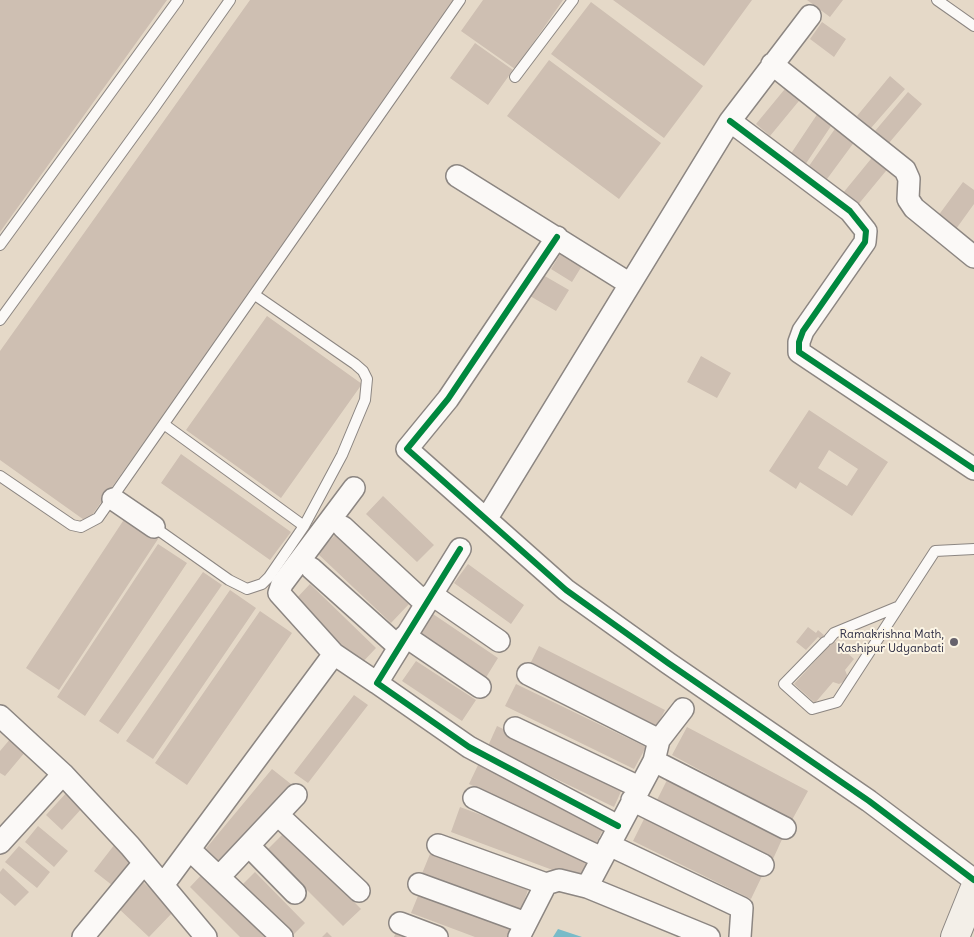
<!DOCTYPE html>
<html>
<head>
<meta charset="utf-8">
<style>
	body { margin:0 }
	canvas { display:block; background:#e5d9c8 }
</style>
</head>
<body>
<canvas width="974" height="937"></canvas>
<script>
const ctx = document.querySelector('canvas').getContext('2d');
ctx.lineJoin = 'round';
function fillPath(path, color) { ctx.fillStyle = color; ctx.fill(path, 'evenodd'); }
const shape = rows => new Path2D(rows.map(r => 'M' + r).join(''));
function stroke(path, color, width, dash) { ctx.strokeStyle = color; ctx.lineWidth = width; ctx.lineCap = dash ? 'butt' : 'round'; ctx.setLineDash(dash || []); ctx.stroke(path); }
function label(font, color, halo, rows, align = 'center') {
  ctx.font = font + ' Delius,sans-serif'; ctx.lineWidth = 4; ctx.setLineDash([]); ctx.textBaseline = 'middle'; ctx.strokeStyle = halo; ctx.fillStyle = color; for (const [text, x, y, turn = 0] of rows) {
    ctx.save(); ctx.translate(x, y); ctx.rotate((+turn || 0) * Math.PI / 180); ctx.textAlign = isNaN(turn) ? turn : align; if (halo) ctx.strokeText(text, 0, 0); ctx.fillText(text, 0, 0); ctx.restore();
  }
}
const water = shape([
	[558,929,582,937,553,937]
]);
const building = shape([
	[0,0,167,0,0,232],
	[250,0,459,0,87,522,0,460,0,351],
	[483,0,563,0,515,69,461,31],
	[613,0,752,0,704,66],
	[807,0,843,0,830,17],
	[591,2,703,86,664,138,551,54],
	[822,22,846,39,834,57,810,39],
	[475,43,513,70,488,105,450,78],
	[549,60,661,143,619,199,507,116],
	[890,76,905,89,871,128,857,116],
	[789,84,803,96,770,136,756,124],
	[908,92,922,104,889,143,875,131],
	[820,110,835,120,803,168,788,158],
	[839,123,858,137,827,179,809,166],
	[875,154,890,166,857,206,843,193],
	[963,182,974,190,974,204,956,229,938,216],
	[564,248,585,261,572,282,551,269],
	[543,275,569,290,556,311,530,296],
	[267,316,362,384,281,498,186,430],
	[701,356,731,373,717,398,687,382],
	[809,410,888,462,852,516,800,482,796,489,769,471],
	[829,450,858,469,847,486,818,468],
	[181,454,291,532,270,560,161,483],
	[383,496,434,545,417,562,366,514],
	[125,518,158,539,59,690,26,668],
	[336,534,409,604,391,623,317,553],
	[158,544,187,563,85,716,57,697],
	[468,564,524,605,511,624,454,583],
	[203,572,222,585,118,734,99,721],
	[310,584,376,648,360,665,294,601],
	[230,590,256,608,153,759,126,741],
	[260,611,292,633,187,785,155,763],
	[433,614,498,658,485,679,419,634],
	[808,627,816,633,818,630,832,642,833,640,854,659,845,670,847,675,845,681,839,684,833,682,815,703,794,684,829,646,818,637,806,650,796,642],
	[539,646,665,710,655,730,529,666],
	[416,661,476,700,462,721,402,681],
	[516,684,646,747,634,769,505,706],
	[354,695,368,705,308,783,294,773],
	[497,726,623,787,614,807,488,746],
	[687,727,808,791,792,820,672,755],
	[11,738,26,751,5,776,0,773,0,751],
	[479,763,605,825,595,846,469,784],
	[272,769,291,784,222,868,203,852],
	[668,778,784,835,773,859,656,802],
	[68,791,84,806,62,830,46,815],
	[460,807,591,856,582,881,451,832],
	[646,815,763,874,751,899,633,841],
	[38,826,68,851,54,867,25,842],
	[285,832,361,909,343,926,267,850],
	[115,844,138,861,117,889,94,871],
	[19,846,50,872,37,888,5,862],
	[430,854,528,890,520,912,421,876],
	[3,868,29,892,15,906,0,893,0,872],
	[207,869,275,937,240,937,190,887],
	[255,872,305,923,291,937,239,888],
	[143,882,174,911,149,937,118,908],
	[420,891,517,928,514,937,475,937,411,913],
	[398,927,421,937,394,937],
	[327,932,332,937,322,937]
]);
const lane = shape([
	[937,0,974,26],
	[515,77,573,0],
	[0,245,178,0],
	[255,295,355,364,363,371,367,379,365,400,342,455,304,526],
	[0,320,154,108,230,0],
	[0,476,72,525,81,527,98,518,460,0],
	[154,527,229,580,247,589,262,584,269,577,304,526,165,425],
	[829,639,834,633,897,607],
	[825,642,784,684,812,709,837,702,935,551,974,549]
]);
const street = shape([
	[772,64,905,170,909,179,908,199,914,208,974,257],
	[730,121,850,211,866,231,865,242,803,331,799,342,799,352,974,469],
	[457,176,630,284],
	[557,237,448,399,407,449,566,590,668,663,869,801,974,880],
	[113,499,154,527],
	[487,518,730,121,810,16],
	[343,527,425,603],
	[460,549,377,683,469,747,618,826],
	[311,568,399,647],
	[431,594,499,641],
	[405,636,480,687],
	[334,654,279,593,282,584,354,488],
	[528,674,659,740],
	[0,716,63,774,130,846,206,937],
	[515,728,639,787],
	[654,761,785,828],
	[474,798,602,858],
	[632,800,763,865],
	[278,815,359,891],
	[0,843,63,774],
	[438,845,546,884],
	[609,845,742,908,740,937],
	[249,846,295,893],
	[190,850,282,937],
	[219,877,296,795],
	[419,884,526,923],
	[163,885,334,654,377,683],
	[587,887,654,761,659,740,683,709],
	[400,923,437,937],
	[83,937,144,863],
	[519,937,546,884,559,880,587,887,709,937]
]);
const secondary = shape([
	[955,937,974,890]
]);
const cycleway = shape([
	[730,121,850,211,866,231,865,242,803,331,799,342,799,352,974,469],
	[557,237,448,399,407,449,566,590,668,663,869,801,974,880],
	[460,549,377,683,469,747,618,826]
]);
const markers = [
	[954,642,5,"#66626c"]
];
const poiNames = [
	["Ramakrishna Math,",944,635],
	["Kashipur Udyanbati",944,649]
];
fillPath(water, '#78bbc8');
fillPath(building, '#cebfb2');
stroke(lane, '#8c8682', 12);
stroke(street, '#8c8682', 24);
stroke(secondary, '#8c8682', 30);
stroke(lane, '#fbf9f7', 10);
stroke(street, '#fbf9f7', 21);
stroke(secondary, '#f3efe8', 28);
stroke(cycleway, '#00873e', 6);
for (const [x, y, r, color] of markers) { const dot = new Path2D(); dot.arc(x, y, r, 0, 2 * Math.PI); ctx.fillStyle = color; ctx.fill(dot); stroke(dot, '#fcf5e5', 2); }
label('12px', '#22223b', '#fcf5e5', poiNames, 'right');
</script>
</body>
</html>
